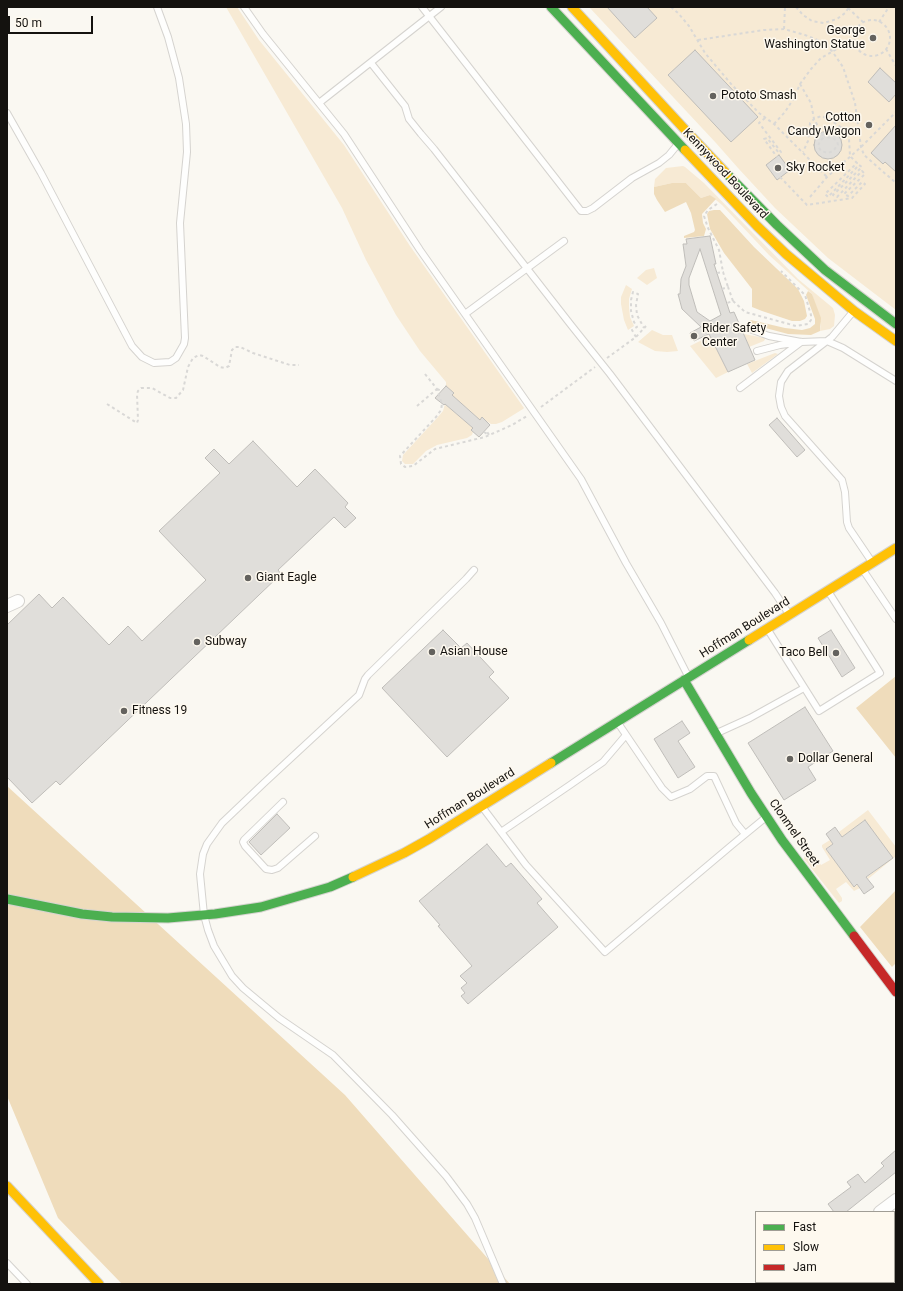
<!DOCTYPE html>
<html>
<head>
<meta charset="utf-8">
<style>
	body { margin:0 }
	#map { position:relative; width:903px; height:1291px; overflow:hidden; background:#faf8f2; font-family:Roboto,sans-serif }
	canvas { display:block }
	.frame { position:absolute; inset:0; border:8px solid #14120f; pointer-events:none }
	.legend { position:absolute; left:755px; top:1211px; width:140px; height:72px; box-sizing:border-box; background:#fef9ef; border:1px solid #a09d95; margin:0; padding:5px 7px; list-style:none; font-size:12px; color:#14120f }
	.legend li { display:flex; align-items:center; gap:8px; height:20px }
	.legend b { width:20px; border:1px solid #a09d95 }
	.scale { position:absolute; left:8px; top:16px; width:85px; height:18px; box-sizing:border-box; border:2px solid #14120f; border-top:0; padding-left:5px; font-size:12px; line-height:14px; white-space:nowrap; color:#14120f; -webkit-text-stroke:3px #fef9ef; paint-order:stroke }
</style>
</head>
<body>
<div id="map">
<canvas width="903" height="1291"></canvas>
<div class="frame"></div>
<ul class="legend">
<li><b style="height:5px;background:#4caf50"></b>Fast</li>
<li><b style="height:5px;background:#ffc107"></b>Slow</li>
<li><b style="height:5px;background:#c62828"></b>Jam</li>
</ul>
<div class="scale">50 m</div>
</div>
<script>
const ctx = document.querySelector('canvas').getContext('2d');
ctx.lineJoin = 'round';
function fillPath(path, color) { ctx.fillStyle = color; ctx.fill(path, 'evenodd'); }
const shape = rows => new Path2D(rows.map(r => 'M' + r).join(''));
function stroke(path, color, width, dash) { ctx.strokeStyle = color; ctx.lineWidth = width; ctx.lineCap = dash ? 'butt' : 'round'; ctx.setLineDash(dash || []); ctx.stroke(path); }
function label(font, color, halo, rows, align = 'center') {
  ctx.font = font + ' Roboto,sans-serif'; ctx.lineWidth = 3; ctx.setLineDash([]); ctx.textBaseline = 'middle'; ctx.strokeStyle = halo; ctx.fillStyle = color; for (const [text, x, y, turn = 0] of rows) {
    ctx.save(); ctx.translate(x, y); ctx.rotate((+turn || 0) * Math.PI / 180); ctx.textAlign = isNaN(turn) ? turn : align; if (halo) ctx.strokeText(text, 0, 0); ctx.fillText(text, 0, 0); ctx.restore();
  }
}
const green = shape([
	[226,7,237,7,259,40,344,145,410,246,524,408,523,409,502,422,496,424,491,424,482,418,480,420,452,395,454,393,446,386,446,382,420,351,396,315,366,260,342,208],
	[589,7,896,7,896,310,828,258,775,208,738,168,716,143],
	[683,166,685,167,704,183,798,279,833,308,835,315,834,326,830,329,820,331,821,325,812,294,769,255,722,205,710,195,701,198,686,183,672,183,654,187,655,179,666,168],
	[654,268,657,278,647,285,637,278,646,270],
	[626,285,632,289,629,299,629,307,630,317,634,326,628,330,624,320,621,304,621,297],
	[652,330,663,335,672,335,678,351,667,352,655,351,638,342],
	[744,334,765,338,765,339,764,341,749,347],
	[710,336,728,372,716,378,690,346],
	[775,353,778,354,752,373,747,364],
	[445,404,473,428,471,430,473,432,472,435,467,438,437,445,426,451,413,464,405,464,402,461,403,455,437,418,443,411],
	[868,810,896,847,896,856,868,879,867,877,892,858,865,820,842,837,839,832],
	[830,840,833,844,826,849,854,886,857,884,860,888,854,891,846,882,836,889,842,898,842,901,839,903,804,859,805,855,811,851,821,865,830,860,822,847,822,845]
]);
const forest = shape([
	[672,183,686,183,701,198,710,195,716,199,702,214,703,223,706,229,704,236,684,238,684,236,694,232,695,230,691,213,686,202,665,212,657,200,654,194,654,187],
	[714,210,720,210,754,247,798,289,804,301,807,316,805,319,800,321,792,321,762,311,752,307,752,289,724,253,710,229,707,214,709,211],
	[808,291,812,294,821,318,820,331,811,335,788,334,758,326,751,323,750,320,751,320,785,328,802,330,810,328,815,324,815,319,806,295],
	[896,676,896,758,856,708],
	[7,786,345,1095,510,1284,122,1284,58,1218,7,1096],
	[896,890,896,963,892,967,860,927]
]);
const building = shape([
	[607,7,647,7,657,18,635,38,607,7],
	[695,50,758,117,731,142,668,75,695,50],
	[880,68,896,83,896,94,889,102,868,82,880,68],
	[896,125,896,172,885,162,883,164,871,153,896,125],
	'814 145a14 14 0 1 1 28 0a14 14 0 1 1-28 0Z',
	[779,155,790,170,777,180,766,165,779,155],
	[710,236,716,264,714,264,730,313,734,312,755,360,728,372,709,334,694,341,690,333,701,327,682,309,678,294,680,294,681,279,686,266,683,244,687,244,686,239,710,236],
	[700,249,721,315,710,321,697,312,689,285,689,278,700,249],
	[446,386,454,393,452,395,480,420,482,417,490,425,479,437,471,430,473,428,445,404,444,405,435,398,446,386],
	[777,418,805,450,797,457,769,425,777,418],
	[253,441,297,487,315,469,348,503,345,507,356,518,345,528,334,517,278,570,281,574,60,785,56,781,32,803,7,777,7,625,39,594,52,608,63,597,109,645,128,626,142,641,206,580,159,531,220,473,205,458,214,449,229,464,253,441],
	[443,630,461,648,467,643,494,672,489,677,509,698,447,757,382,688,443,630],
	[831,630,855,668,842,677,818,638,831,630],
	[805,707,833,751,808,767,816,780,784,800,748,743,805,707],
	[682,721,690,733,678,741,695,767,678,778,654,739,682,721],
	[277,814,290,828,261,855,249,842,277,814],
	[865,820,893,858,866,877,874,887,864,894,857,884,854,887,826,849,833,844,826,834,835,827,842,837,865,820],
	[487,844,506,867,511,863,542,899,537,903,558,927,468,1004,461,996,465,993,461,988,467,983,460,976,472,966,438,926,440,925,419,901,487,844],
	[896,1150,896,1172,846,1212,834,1212,828,1204,851,1187,847,1182,858,1174,865,1183,884,1166,881,1163,896,1150]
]);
const path = shape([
	[671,7,678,13,689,26,705,53,732,85,759,113,774,124,827,177],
	[796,7,803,15,812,21,824,23,837,19,845,13,849,7],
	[848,8,864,23],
	'854 38a18 18 0 1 1 36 0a18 18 0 1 1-36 0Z',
	[879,22,889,7],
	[784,29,785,7],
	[698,40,764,30,784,29,805,35,820,41,832,51,843,67,855,103,861,147,864,155,896,183],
	[886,49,896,66],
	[800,84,811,103,814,119,824,137,820,141,818,146,821,151,828,153,833,151,838,145,837,141,833,138,824,137],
	[765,118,759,123,781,152,779,153,767,138,764,139,777,157],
	[774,124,785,112,794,98,800,84,811,69,821,58,854,39],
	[780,177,807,205,852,198,865,184,862,182,848,196,844,194,865,174,862,171,837,197,833,195,862,167,859,165,828,197,825,194,857,163,850,156,849,139,845,130,829,119,821,116,814,119,810,123,808,141,803,152],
	[810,197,827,177,861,147,896,112],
	[717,204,708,210,704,216,708,228,719,250,723,272],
	[717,273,723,272,728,287],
	[722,289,728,287,733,301,727,303],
	[733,301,745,312,796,326,808,324,811,320,811,315,805,295,781,271],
	[636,337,632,330,637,327,634,322,631,311,631,300,633,292,638,294,636,305,637,315,644,328],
	[607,358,636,337,646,326],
	[425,374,437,389,442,404,441,410,436,417,400,456,401,464,405,467,413,466,435,449,485,437,512,425,527,416],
	[437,389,442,391],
	[107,404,137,423,138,420,137,394,138,391,141,388,152,388,170,398,176,398,183,390,188,367,193,358,199,355,203,356,220,367,225,368,229,366,232,350,235,347,240,347,253,353,290,365,299,365],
	[417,406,437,389],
	[541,407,595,367],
	[484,432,489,435,486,430]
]);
const lane = shape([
	[244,7,263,34,344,134,420,250,562,452,581,479,626,563,661,623,688,676],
	[422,7,581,211,587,211,593,208,632,178,659,163,669,155,678,144],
	[371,63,405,106,409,119,421,134,434,149,571,325,610,374,775,593,789,614],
	[319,103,441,7],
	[7,113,41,173,132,346,142,357,154,363,170,362,176,358,184,344,185,338,180,223,187,152,186,124,179,78,168,37,157,7],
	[852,313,832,337,788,371,781,382,779,396,781,407,785,416,842,480,845,492,847,522,849,528,872,562],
	[465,314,564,241],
	[747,328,769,336,801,342,827,341,843,348,896,381],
	[757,351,780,345,795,343],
	[740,388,801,342],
	[474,570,466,579,368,675,365,679,359,695,264,783,222,823,207,844,203,854,200,874,204,915,208,930,214,946,232,976,243,988,279,1018,333,1055,392,1115,446,1176,467,1204,475,1218,503,1284],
	[863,570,896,619],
	[768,630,819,711,880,673,828,591],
	[618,723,662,788,671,797,690,789,707,776,714,776,736,823,745,834],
	[717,733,750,718,804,688],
	[283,802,244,840,243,842,245,846,266,869,272,870,278,868,315,836],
	[483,808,526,865,605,952,732,845,765,818],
	[501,832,570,785,603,762,626,735],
	[7,1263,27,1284]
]);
const street = shape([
	[7,606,18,601],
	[880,1212,896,1200],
	[792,1284,794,1282]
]);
const fast = shape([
	[551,7,685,150],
	[727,174,777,225,825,270,896,324],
	[684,680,751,793,782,840,854,936],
	[551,763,749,640],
	[7,899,82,914,112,917,168,918,215,914,261,907,330,887,353,877]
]);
const slow = shape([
	[572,7,689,134,727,174],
	[685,150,757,226,786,254,854,311,896,341],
	[749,640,896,548],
	[353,877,404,853,429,839,551,763],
	[7,1186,99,1284]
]);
const jam = shape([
	[854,936,896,992]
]);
const markers = [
	[873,38,4,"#64625e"],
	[713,96,4,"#64625e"],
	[869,125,4,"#64625e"],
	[778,168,4,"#64625e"],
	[694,336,4,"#64625e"],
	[248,578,4,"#64625e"],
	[197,642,4,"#64625e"],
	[432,652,4,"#64625e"],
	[836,653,4,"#64625e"],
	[124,711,4,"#64625e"],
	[790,759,4,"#64625e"]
];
const poiNames = [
	["George",865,31,"right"],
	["Washington Statue",865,45,"right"],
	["Pototo Smash",721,96],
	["Cotton",861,118,"right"],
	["Candy Wagon",861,132,"right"],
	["Sky Rocket",786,168],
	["Rider Safety",702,329],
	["Center",702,343],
	["Giant Eagle",256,578],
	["Subway",205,642],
	["Asian House",440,652],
	["Taco Bell",828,653,"right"],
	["Fitness 19",132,711],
	["Dollar General",798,759]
];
const streetNames = [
	["Kennywood Boulevard",725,174,47],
	["Hoffman Boulevard",745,628,-32],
	["Hoffman Boulevard",470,799,-32],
	["Clonmel Street",794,833,55]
];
fillPath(green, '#f7ead4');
fillPath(forest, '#efdcbb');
fillPath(building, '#e0deda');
stroke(building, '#bfbdb9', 1);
stroke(lane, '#d5d3cf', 8);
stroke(street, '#d5d3cf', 14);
stroke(fast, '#d5d3cf', 11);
stroke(slow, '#d5d3cf', 11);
stroke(jam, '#d5d3cf', 11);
stroke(path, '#d9d8d6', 2, [3, 3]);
stroke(lane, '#fefefd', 6);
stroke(street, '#fefefd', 12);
stroke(fast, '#4caf50', 9);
stroke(slow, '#ffc107', 9);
stroke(jam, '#c62828', 9);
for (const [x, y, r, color] of markers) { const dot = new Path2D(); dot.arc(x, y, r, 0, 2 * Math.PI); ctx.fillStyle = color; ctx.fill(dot); stroke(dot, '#fef9ef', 1.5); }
label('12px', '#14120f', '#fef9ef', poiNames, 'left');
label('12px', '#14120f', '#fef9ef', streetNames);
</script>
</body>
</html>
